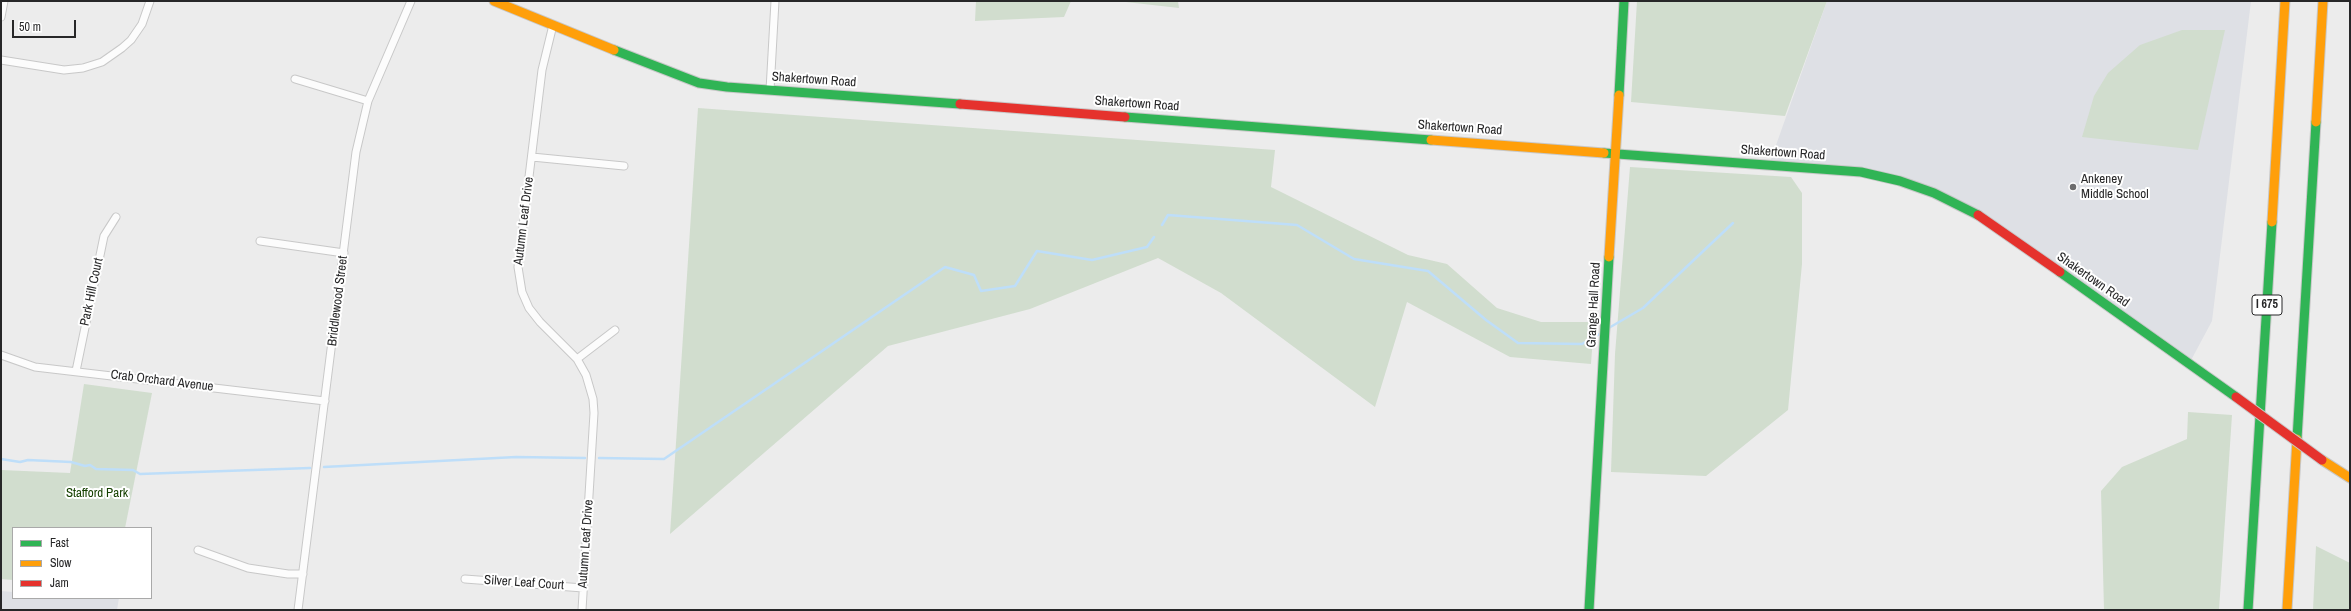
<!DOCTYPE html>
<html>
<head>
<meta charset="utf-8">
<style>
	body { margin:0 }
	#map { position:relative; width:2351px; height:611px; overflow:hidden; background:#ececec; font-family:"Archivo Narrow",sans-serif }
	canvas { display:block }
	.frame { position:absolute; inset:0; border:2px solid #272728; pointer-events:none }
	.legend { position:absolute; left:12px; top:527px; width:140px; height:72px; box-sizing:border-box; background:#fff; border:1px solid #a9a9a9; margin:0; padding:5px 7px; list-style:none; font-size:12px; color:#272728 }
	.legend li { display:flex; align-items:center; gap:8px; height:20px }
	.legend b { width:20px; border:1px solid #a9a9a9 }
	.scale { position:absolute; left:12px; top:20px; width:64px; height:18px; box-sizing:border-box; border:2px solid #272728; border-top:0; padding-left:5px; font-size:12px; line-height:14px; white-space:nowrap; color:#272728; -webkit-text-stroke:3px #fff; paint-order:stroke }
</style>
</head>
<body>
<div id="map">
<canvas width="2351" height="611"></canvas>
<div class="frame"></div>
<ul class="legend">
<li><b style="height:5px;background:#30b455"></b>Fast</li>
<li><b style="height:5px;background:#ff9f0a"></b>Slow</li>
<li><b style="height:5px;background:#e5322d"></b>Jam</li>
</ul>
<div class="scale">50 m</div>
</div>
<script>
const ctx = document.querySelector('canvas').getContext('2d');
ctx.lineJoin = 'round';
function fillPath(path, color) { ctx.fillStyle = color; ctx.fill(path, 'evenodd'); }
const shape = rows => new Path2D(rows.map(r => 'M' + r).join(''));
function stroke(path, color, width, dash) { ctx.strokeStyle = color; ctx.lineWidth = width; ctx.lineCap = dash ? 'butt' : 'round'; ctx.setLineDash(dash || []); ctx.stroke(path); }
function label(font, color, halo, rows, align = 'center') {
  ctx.font = font + ' "Archivo Narrow",sans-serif'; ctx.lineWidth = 4; ctx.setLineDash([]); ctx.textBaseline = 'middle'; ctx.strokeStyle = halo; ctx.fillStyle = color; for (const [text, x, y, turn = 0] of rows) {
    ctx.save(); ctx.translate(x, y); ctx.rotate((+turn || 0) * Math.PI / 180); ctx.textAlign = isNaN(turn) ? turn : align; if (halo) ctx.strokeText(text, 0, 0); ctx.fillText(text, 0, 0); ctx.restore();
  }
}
const built = shape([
	[1827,1,2251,1,2212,321,2189,364,1983,218,1900,181,1769,165],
	[1,591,13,592,13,598,119,598,117,610,1,610]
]);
const green = shape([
	[976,1,1071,1,1064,17,975,21],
	[1117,1,1178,1,1179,8],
	[1637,1,1827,1,1785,116,1631,102],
	[2182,30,2225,30,2198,150,2082,137,2094,96,2108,73,2140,45],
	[698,108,1275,150,1271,187,1408,255,1447,264,1497,308,1541,322,1594,322,1591,364,1510,357,1407,302,1375,407,1221,293,1158,258,1030,309,888,346,670,534],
	[1630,167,1791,177,1802,193,1802,264,1788,410,1706,476,1611,472,1615,354],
	[84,384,152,393,125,528,13,528,13,580,1,579,1,470,70,473],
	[2188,412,2232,415,2219,610,2104,610,2101,491,2122,467,2187,439],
	[2316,546,2350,563,2350,610,2313,610]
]);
const stream = shape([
	[1162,225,1168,215,1297,225,1354,259,1428,271,1486,320,1518,343,1582,344,1603,332],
	[1607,329,1643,308,1733,223],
	[599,458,664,459,945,267,974,275,981,291,1015,286,1037,251,1092,260,1147,247,1154,237],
	[1,459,20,462,28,460,71,462,85,466,90,465,96,469,133,470,140,474,310,468],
	[324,467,516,457,585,458]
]);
const street = shape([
	[1,17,4,1],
	[553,25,542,70,518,267,522,292,529,308,540,322,577,359,586,375,593,399,594,413,582,610],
	[1,60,64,70,83,68,102,62,122,48,131,40,142,24,150,1],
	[295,79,368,101],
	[770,90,775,1],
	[532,157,624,166],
	[260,241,344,253],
	[1,355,35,367,325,401],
	[577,359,615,330],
	[76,371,104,236,116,217],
	[198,550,248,568,288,574,303,574],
	[465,579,583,588],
	[298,610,356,152,368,101,411,1]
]);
const fast = shape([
	[614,50,699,83,727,87,960,104],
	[1619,95,1624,1],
	[1125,117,1431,140],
	[1604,153,1861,172,1900,181,1934,193,1978,215],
	[2060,272,2236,397],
	[2297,439,2316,122],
	[1589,610,1609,257],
	[2248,610,2272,222]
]);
const slow = shape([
	[494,1,614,50],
	[2316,122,2323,1],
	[1431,140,1604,153],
	[2272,222,2285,1],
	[1609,257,1619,95],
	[2322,460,2350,478],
	[2287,610,2297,439]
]);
const jam = shape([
	[960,104,1125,117],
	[1978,215,2060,272]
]);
const jamBridge = shape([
	[2236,397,2322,460]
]);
const markers = [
	[2073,187,4,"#6c6c6d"]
];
const shields = [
	[2267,305,30]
];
const shieldNames = [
	["I 675",2267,305]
];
const streetNames = [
	["Shakertown Road",814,80,4],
	["Shakertown Road",1137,104,4],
	["Shakertown Road",1460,128,4],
	["Shakertown Road",1783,153,4],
	["Autumn Leaf Drive",524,221,-83],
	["Shakertown Road",2093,280,35],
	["Park Hill Court",92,292,-78],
	["Briddlewood Street",338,301,-83],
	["Grange Hall Road",1594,305,-87],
	["Crab Orchard Avenue",162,381,7],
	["Autumn Leaf Drive",586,544,-86],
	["Silver Leaf Court",524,583,4]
];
const poiNames = [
	["Ankeney",2081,180],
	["Middle School",2081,195]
];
const parkNames = [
	["Stafford Park",97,494]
];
fillPath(built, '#dee0e5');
fillPath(green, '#d1ddce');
stroke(stream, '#bedef9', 2.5);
stroke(street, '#c8c8c8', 9);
stroke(fast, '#c8c8c8', 11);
stroke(slow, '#c8c8c8', 11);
stroke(jam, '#c8c8c8', 11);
stroke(street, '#fcfcfc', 7);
stroke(fast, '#30b455', 9);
stroke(slow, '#ff9f0a', 9);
stroke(jam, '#e5322d', 9);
stroke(jamBridge, '#c8c8c8', 11, []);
stroke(jamBridge, '#e5322d', 9);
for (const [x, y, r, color] of markers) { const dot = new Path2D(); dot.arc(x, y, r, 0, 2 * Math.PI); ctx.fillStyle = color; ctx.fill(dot); stroke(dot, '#fff', 1.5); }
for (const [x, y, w] of shields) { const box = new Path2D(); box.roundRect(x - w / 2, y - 10, w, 20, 3); ctx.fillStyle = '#fff'; ctx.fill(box); stroke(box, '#272728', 1); }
label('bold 12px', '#272728', null, shieldNames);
label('13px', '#272728', '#fff', streetNames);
label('13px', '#272728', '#fff', poiNames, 'left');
label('13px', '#154101', '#fff', parkNames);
</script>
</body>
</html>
